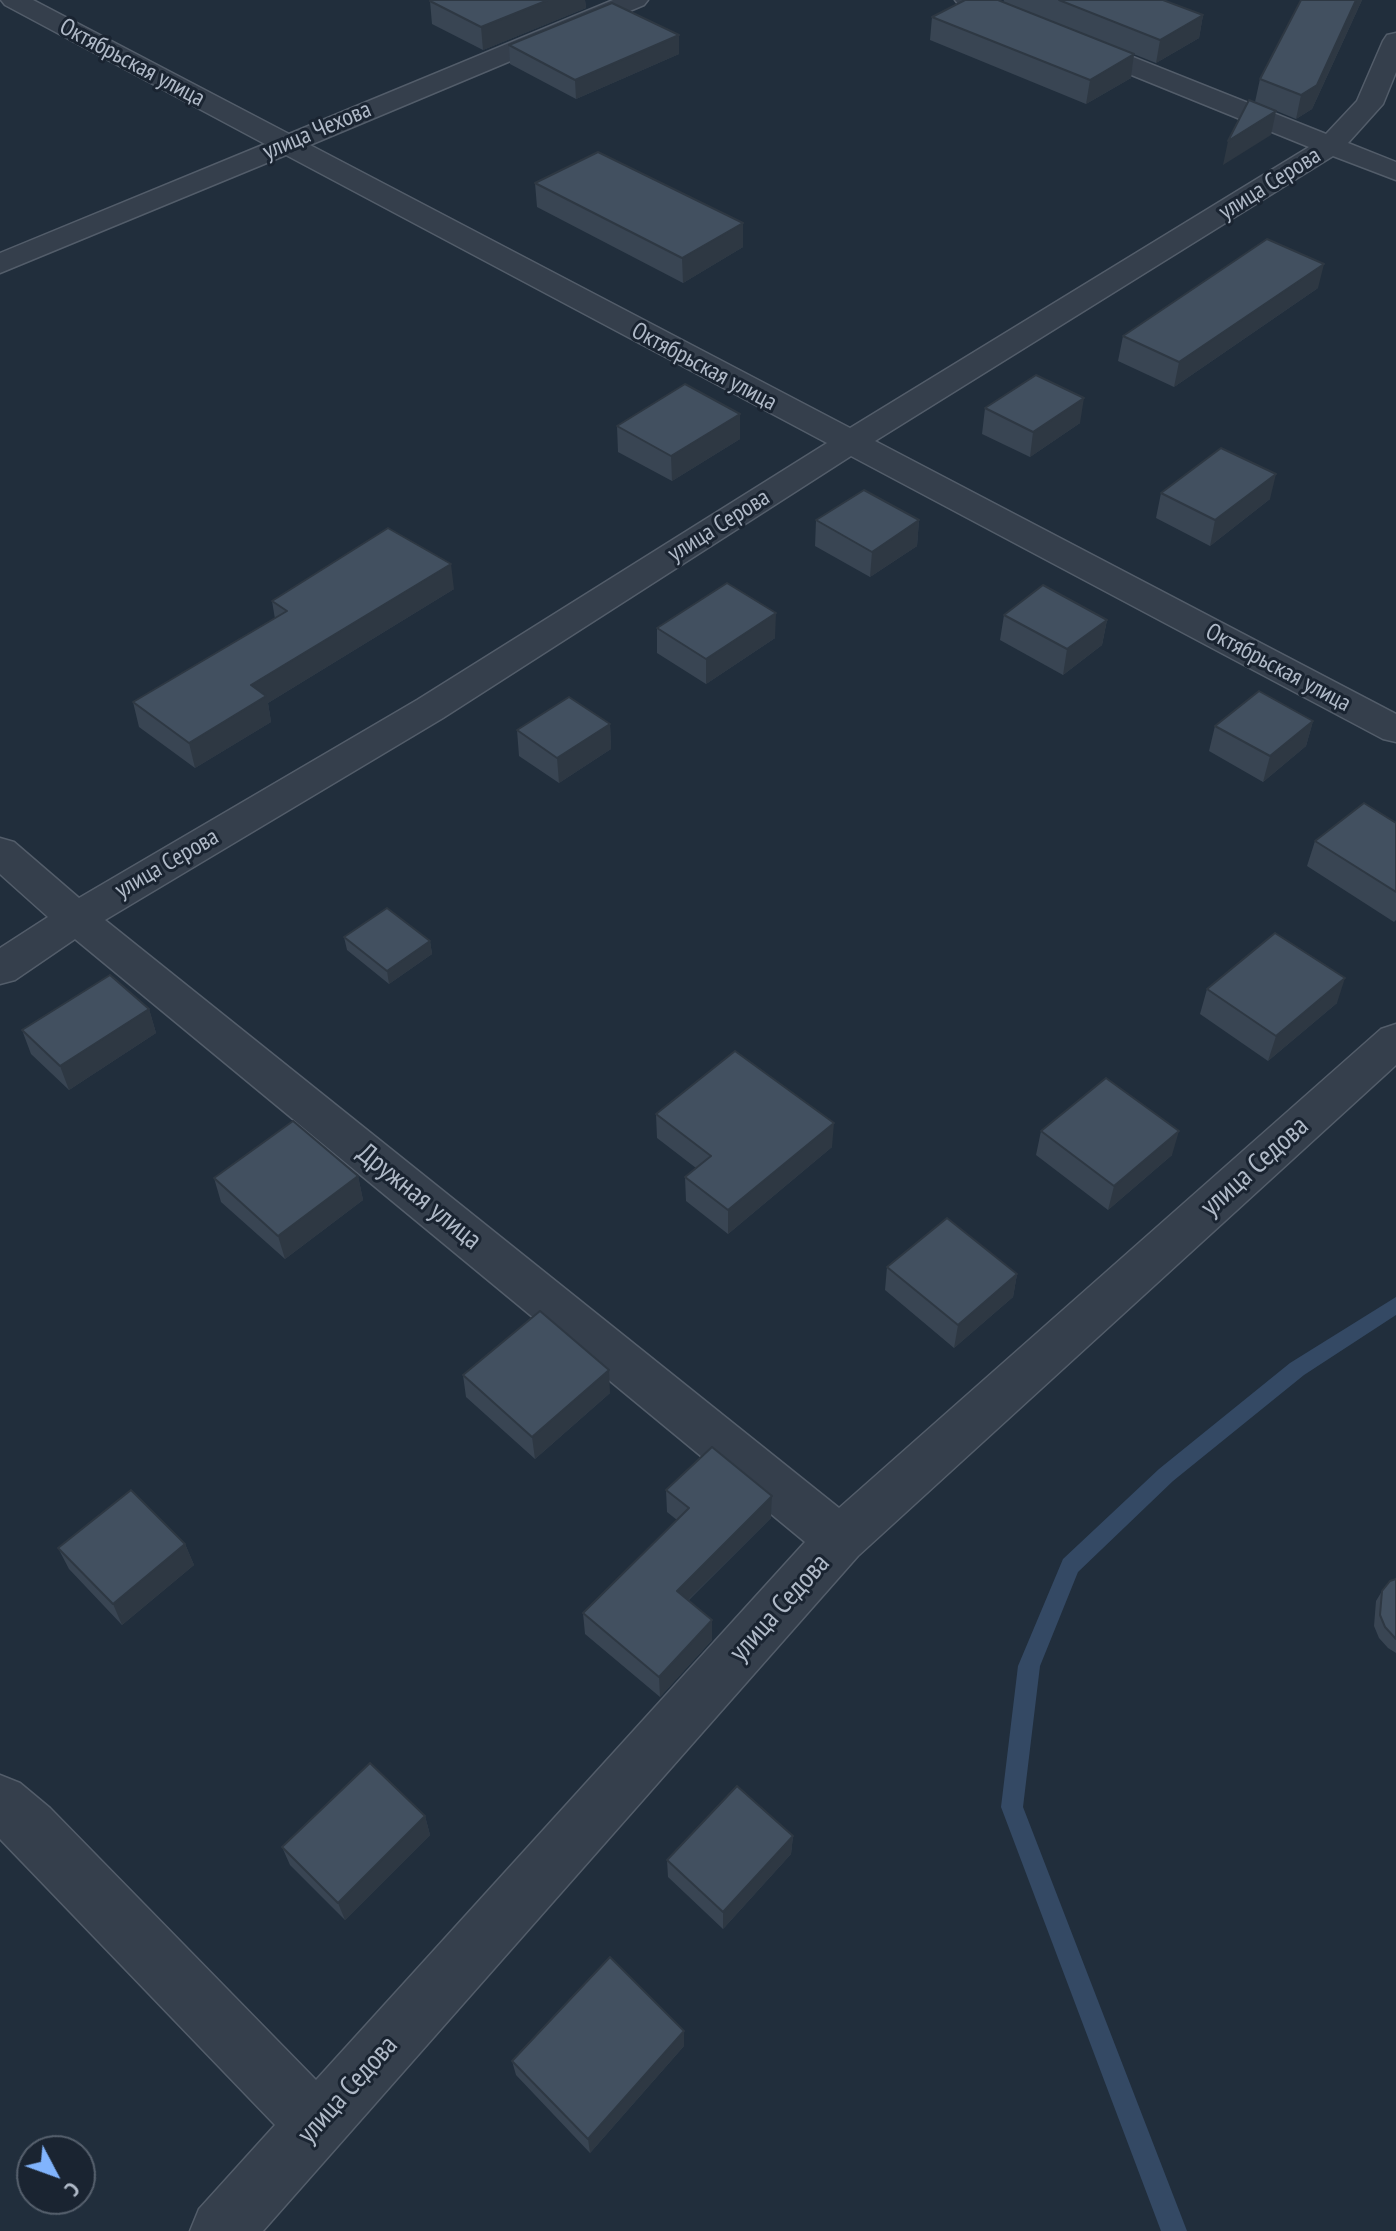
<!DOCTYPE html>
<html>
<head>
<meta charset="utf-8">
<style>
	body { margin:0 }
	#map { position:relative; width:1396px; height:2231px; overflow:hidden; background:#212e3c; font-family:"PT Sans Narrow",sans-serif }
	canvas { display:block }
	.north { position:absolute; left:16px; top:2135px; width:80px; height:80px; box-sizing:border-box; background:#1a2431; border:2px solid #56606d; border-radius:50%; rotate:131deg; font-size:22px; font-weight:700; line-height:32px; text-align:center; color:#b0bac8 }
	.north::after { content:''; display:block; margin:auto; width:28px; height:36px; background:#81b4fd; clip-path:polygon(50% 0,100% 100%,50% 72%,0 100%) }
</style>
</head>
<body>
<div id="map">
<canvas width="1396" height="2231"></canvas>
<div class="north">С</div>
</div>
<script>
const ctx = document.querySelector('canvas').getContext('2d');
ctx.lineJoin = 'round';
const shape = rows => new Path2D(rows.map(r => 'M' + r).join(''));
function fillPath(path, color) { ctx.fillStyle = color; ctx.fill(path, 'evenodd'); }
function stroke(path, color, width, dash) { ctx.strokeStyle = color; ctx.lineWidth = width; ctx.lineCap = dash ? 'butt' : 'round'; ctx.setLineDash(dash || []); ctx.stroke(path); }
function label(font, color, halo, rows, align = 'center') {
  ctx.font = font + ' "PT Sans Narrow",sans-serif'; ctx.lineWidth = 6; ctx.setLineDash([]); ctx.textBaseline = 'middle'; ctx.strokeStyle = halo; ctx.fillStyle = color; for (const [text, x, y, turn = 0] of rows) {
    ctx.save(); ctx.translate(x, y); ctx.rotate((+turn || 0) * Math.PI / 180); ctx.textAlign = isNaN(turn) ? turn : align; if (halo) ctx.strokeText(text, 0, 0); ctx.fillText(text, 0, 0); ctx.restore();
  }
}
const stream = shape([
	[1396,1297,1396,1315,1304,1375,1173,1481,1078,1572,1040,1666,1023,1807,1187,2231,1161,2231,1001,1807,1018,1666,1063,1559,1159,1469,1290,1363,1396,1297]
]);
const minor = shape([
	[1,0,33,0,289,134,613,0,648,0,644,5,310,145,850,428,1309,147,959,5,955,0,990,0,1326,134,1357,101,1383,41,1387,35,1396,33,1396,72,1383,104,1348,143,1396,162,1396,180,1333,156,875,441,1396,714,1396,742,1383,739,851,456,443,718,105,920,839,1508,1381,1029,1396,1024,1396,1065,858,1556,263,2231,190,2231,199,2209,275,2125,0,1839,0,1775,20,1783,50,1808,316,2080,805,1542,75,939,15,980,0,984,0,948,48,917,0,874,0,838,14,842,79,898,417,700,827,443,286,155,0,273,0,253,265,144,5,5,1,0]
]);
const wall = shape([
	[432,0,585,0,586,8,483,50,432,24,430,1],
	[1004,0,1163,0,1203,15,1199,38,1156,63,1003,2],
	[1301,0,1362,0,1312,109,1296,119,1255,102,1260,79],
	[932,17,1134,54,1131,78,1086,104,930,40],
	[509,45,679,54,576,99,510,64],
	[535,183,743,223,743,247,683,283,537,207],
	[1318,288,1174,387,1118,361,1123,336],
	[985,408,1080,423,1030,457,982,434],
	[740,414,740,439,672,481,618,452,617,426],
	[1161,493,1270,499,1210,546,1156,518],
	[816,520,919,520,917,546,870,577,815,546],
	[454,589,268,703,271,722,195,768,139,727,133,702,275,619,272,601],
	[1004,615,1107,620,1102,645,1063,675,1000,640],
	[657,628,775,638,706,684,657,653],
	[1313,721,1306,746,1263,782,1209,751,1215,726],
	[610,724,611,749,559,783,519,756,517,730],
	[1396,823,1396,920,1394,922,1307,866,1315,841],
	[344,937,430,941,432,954,389,984,347,950],
	[1207,989,1337,1003,1268,1061,1200,1014],
	[149,1009,156,1033,69,1090,31,1054,22,1030],
	[656,1114,832,1147,728,1234,686,1201,685,1177,696,1168,657,1138],
	[1041,1131,1172,1155,1108,1210,1036,1155],
	[358,1176,363,1200,285,1259,221,1202,214,1178],
	[887,1267,1017,1274,1013,1297,954,1348,885,1290],
	[463,1375,610,1393,535,1459,466,1397],
	[666,1490,772,1496,771,1518,689,1600,712,1640,660,1697,585,1634,583,1613,677,1520,667,1512],
	[185,1544,194,1565,122,1625,69,1569,58,1548],
	[1396,1579,1396,1653,1388,1648,1379,1638,1374,1626,1376,1601,1382,1591],
	[425,1816,430,1835,345,1920,290,1865,282,1847],
	[793,1836,791,1854,723,1929,668,1877,667,1860],
	[684,2046,590,2153,516,2075,512,2061]
]);
const shadedWall = shape([
	[548,0,585,0,586,8,483,50,481,27],
	[1356,0,1362,0,1312,109,1296,119,1301,95],
	[1203,15,1199,38,1156,63,1160,40],
	[679,35,679,54,576,99,575,80],
	[1134,54,1131,78,1086,104,1090,80],
	[1276,111,1271,135,1223,165,1228,141],
	[743,223,743,247,683,283,682,258],
	[1324,264,1318,288,1174,387,1179,362],
	[1084,398,1080,423,1030,457,1033,432],
	[740,414,740,439,672,481,671,456],
	[1276,474,1270,499,1210,546,1215,520],
	[919,520,917,546,870,577,872,552],
	[451,564,454,589,268,703,271,722,195,768,189,743,251,685],
	[776,613,775,638,706,684,706,659],
	[1107,620,1102,645,1063,675,1067,649],
	[1313,721,1306,746,1263,782,1270,756],
	[610,724,611,749,559,783,557,758],
	[430,941,432,954,389,984,387,971],
	[1345,978,1337,1003,1268,1061,1276,1036],
	[149,1009,156,1033,69,1090,60,1066],
	[834,1123,832,1147,728,1234,728,1210],
	[1179,1131,1172,1155,1108,1210,1114,1186],
	[358,1176,363,1200,285,1259,278,1236],
	[1017,1274,1013,1297,954,1348,958,1325],
	[609,1370,610,1393,535,1459,532,1437],
	[772,1496,771,1518,677,1611,677,1591],
	[185,1544,194,1565,122,1625,113,1604],
	[712,1620,712,1640,660,1697,659,1677],
	[425,1816,430,1835,345,1920,338,1903],
	[793,1836,791,1854,723,1929,723,1912],
	[684,2031,684,2046,590,2153,588,2139]
]);
const building = shape([
	[432,0,548,0,481,27,430,1,432,0],
	[965,0,998,0,1134,54,1090,80,932,17,965,0],
	[1059,0,1163,0,1203,15,1160,40,1059,0],
	[1301,0,1356,0,1317,85,1301,95,1260,79,1301,0],
	[612,3,679,35,575,80,509,45,612,3],
	[1249,100,1276,111,1228,141,1249,100],
	[598,152,743,223,682,258,535,183,598,152],
	[1267,239,1324,264,1179,362,1123,336,1267,239],
	[1036,375,1084,398,1033,432,985,408,1036,375],
	[685,384,740,414,671,456,617,426,685,384],
	[1221,448,1276,474,1215,520,1161,493,1221,448],
	[864,490,919,520,872,552,816,520,864,490],
	[388,528,451,564,251,685,266,696,189,743,133,702,287,611,272,601,388,528],
	[727,583,776,613,706,659,657,628,727,583],
	[1043,585,1107,620,1067,649,1004,615,1043,585],
	[1259,691,1313,721,1270,756,1215,726,1259,691],
	[569,697,610,724,557,758,517,730,569,697],
	[1364,803,1396,823,1396,892,1315,841,1364,803],
	[387,908,430,941,387,971,344,937,387,908],
	[1275,933,1345,978,1276,1036,1207,989,1275,933],
	[110,975,149,1009,60,1066,22,1030,110,975],
	[735,1051,834,1123,728,1210,685,1177,711,1156,656,1114,735,1051],
	[1106,1078,1179,1131,1114,1186,1041,1131,1106,1078],
	[293,1121,358,1176,278,1236,214,1178,293,1121],
	[947,1218,1017,1274,958,1325,887,1267,947,1218],
	[540,1311,609,1370,532,1437,463,1375,540,1311],
	[712,1447,772,1496,677,1591,712,1620,659,1677,583,1613,689,1508,666,1490,712,1447],
	[131,1490,185,1544,113,1604,58,1548,131,1490],
	[1396,1579,1396,1639,1385,1627,1380,1615,1382,1591,1390,1581,1396,1579],
	[370,1763,425,1816,338,1903,282,1847,370,1763],
	[737,1786,793,1836,723,1912,667,1860,737,1786],
	[610,1957,684,2031,588,2139,512,2061,610,1957]
]);
const farStreetnames = [
	["Октябрьская улица",132,63,28],
	["улица Чехова",317,131,-23],
	["улица Серова",1270,184,-32],
	["Октябрьская улица",704,367,28],
	["улица Серова",719,526,-32],
	["Октябрьская улица",1278,668,28],
	["улица Серова",167,864,-30]
];
const streetNames = [
	["улица Седова",1255,1167,-42],
	["Дружная улица",419,1197,39],
	["улица Седова",780,1608,-48],
	["улица Седова",348,2090,-48]
];
fillPath(stream, '#344964');
stroke(minor, '#535d6a', 3);
fillPath(minor, '#353f4c');
fillPath(wall, '#394553');
fillPath(shadedWall, '#2e3843');
fillPath(building, '#425060');
stroke(building, '#2e3843', 2);
label('24px', '#b0bac8', '#1a2431', farStreetnames);
label('28px', '#b0bac8', '#1a2431', streetNames);
</script>
</body>
</html>
